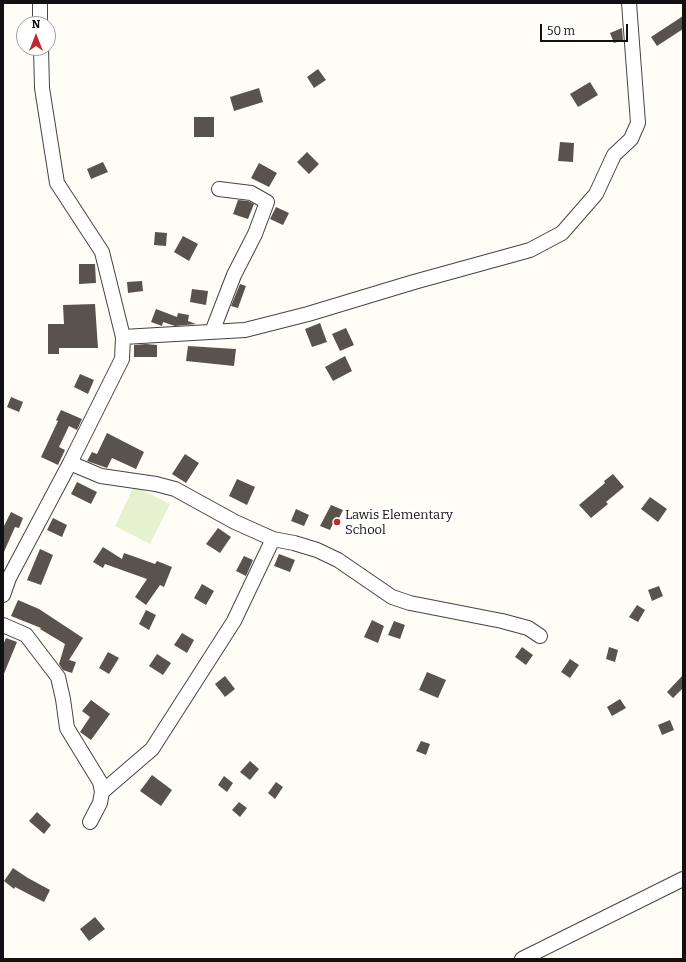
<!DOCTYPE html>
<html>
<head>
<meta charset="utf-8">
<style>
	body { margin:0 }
	#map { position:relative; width:686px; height:962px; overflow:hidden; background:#fffdf5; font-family:Bitter,serif }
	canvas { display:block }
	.frame { position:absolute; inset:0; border:4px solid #111; pointer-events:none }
	.north { position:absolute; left:16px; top:16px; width:40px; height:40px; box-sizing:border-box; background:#fff; border:1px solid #a0a0a0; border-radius:50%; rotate:0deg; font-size:11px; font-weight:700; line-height:16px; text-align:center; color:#111 }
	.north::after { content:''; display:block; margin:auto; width:14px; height:18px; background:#c4262e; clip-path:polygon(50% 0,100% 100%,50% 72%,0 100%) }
	.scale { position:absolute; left:540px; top:24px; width:88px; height:18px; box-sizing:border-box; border:2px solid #111; border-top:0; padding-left:5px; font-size:12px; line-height:14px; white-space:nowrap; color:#111; -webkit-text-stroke:3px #fff; paint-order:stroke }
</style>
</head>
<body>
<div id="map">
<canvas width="686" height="962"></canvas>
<div class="frame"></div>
<div class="north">N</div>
<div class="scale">50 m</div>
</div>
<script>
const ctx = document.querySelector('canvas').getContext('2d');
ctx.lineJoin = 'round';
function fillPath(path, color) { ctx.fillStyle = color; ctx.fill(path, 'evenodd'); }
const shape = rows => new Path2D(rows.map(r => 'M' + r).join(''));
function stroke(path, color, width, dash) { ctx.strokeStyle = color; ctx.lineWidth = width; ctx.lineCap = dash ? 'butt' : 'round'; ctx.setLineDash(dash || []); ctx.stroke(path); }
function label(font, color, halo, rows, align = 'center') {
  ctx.font = font + ' Bitter,serif'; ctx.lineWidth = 4; ctx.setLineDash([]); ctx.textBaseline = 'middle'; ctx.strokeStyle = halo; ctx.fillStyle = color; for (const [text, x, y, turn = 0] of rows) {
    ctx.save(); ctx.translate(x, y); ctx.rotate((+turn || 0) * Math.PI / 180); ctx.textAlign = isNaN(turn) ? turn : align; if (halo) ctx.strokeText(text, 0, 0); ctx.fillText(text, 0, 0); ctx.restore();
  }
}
const pitch = shape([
	[134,486,170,504,150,544,115,526]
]);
const building = shape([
	[683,16,683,29,657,46,651,37],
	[622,28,623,40,614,43,610,33],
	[318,69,326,80,314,88,307,77],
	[590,82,598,95,578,107,570,94],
	[259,88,263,102,234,111,230,97],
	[194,117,214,117,214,137,194,137],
	[560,142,574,143,573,162,558,161],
	[307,152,319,164,309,174,297,162],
	[103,162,108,172,91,179,87,169],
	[259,163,277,173,269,187,251,178],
	[238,200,248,201,254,204,248,219,233,214],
	[276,207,289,213,283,225,270,219],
	[155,232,167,233,166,246,154,245],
	[183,236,198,244,189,261,174,252],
	[79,264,95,264,96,283,79,284],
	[142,281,143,291,128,293,127,282],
	[240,284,246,286,238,308,231,306],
	[192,289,208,291,206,305,190,302],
	[95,304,98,348,59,348,59,354,48,354,48,324,64,324,63,305],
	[156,309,177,317,178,313,189,315,188,321,196,324,175,326,163,322,162,326,151,322],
	[320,323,327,342,312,347,305,329],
	[346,328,354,345,340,351,332,334],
	[146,344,157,345,157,357,134,357,134,345],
	[188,346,236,349,234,366,186,361],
	[345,356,352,371,333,381,325,367],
	[80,374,94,380,88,394,74,387],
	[11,397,23,402,19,412,7,407],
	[61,410,82,419,77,430,69,426,59,447,65,450,58,465,41,457,58,421,56,420],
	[107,433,144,452,136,469,112,458,107,468,87,461,92,452,97,454],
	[185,454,199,463,186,483,172,474],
	[613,474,624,487,606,502,608,504,591,518,579,505,605,483,604,481],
	[237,479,255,487,247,505,229,496],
	[77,482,97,492,91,504,71,494],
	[650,497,667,509,658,522,641,509],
	[331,505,343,510,339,518,336,517,330,530,320,526],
	[296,509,309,515,304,526,291,521],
	[11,512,23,518,19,528,15,527,3,554,3,528],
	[53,518,67,525,62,537,47,530],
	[218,528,231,537,220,553,206,544],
	[103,547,122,559,124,553,155,564,157,561,172,567,164,587,160,585,146,605,135,597,147,579,105,564,103,568,93,562],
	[40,549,53,555,41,585,27,580],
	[279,554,295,560,290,572,274,566],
	[244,556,253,560,246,576,236,571],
	[202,584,214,591,206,605,194,598],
	[659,586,663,596,652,601,648,590],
	[18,600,39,609,83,638,69,660,76,662,72,673,63,670,59,664,65,644,40,629,41,628,11,616],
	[637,605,645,610,638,622,629,617],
	[146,610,156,615,149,630,139,624],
	[372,620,384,626,378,643,364,637],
	[394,621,405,625,400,639,388,635],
	[182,633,194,640,187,653,174,645],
	[6,638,17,642,3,676,3,645],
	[522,647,533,655,526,665,515,657],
	[609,647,618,650,615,662,606,659],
	[108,652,119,658,109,674,99,668],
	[157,654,171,663,163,675,149,666],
	[570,659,579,665,570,678,561,672],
	[427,672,446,680,438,698,419,690],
	[683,675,683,688,673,698,667,692],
	[225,676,235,689,225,697,215,684],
	[620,699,626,708,612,716,607,707],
	[91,700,110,714,91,740,80,732,90,717,82,711],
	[670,720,674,730,662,735,658,725],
	[421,741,430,744,426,755,416,751],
	[250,761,259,769,250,780,240,772],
	[152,775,172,790,161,806,140,791],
	[224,776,233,783,227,792,218,785],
	[276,782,283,787,275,799,268,793],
	[239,802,247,808,240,817,232,810],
	[37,812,51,825,44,834,29,821],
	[13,868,28,878,50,890,44,902,15,887,14,889,4,881],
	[95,917,105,929,89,941,80,929]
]);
const minor = shape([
	[40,3,40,24],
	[212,332,234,275,255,234,267,202,251,193,219,189],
	[123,337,245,330,308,314,414,282,530,250,562,233,596,194,614,155,631,139,638,123,629,3],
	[70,463,101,476,156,484,175,489,235,522,273,539,294,543,317,550,338,560,392,597,410,603,502,621,528,628,540,636],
	[3,595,9,578,70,463,122,359,123,337,102,252,57,183,42,88,41,48],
	[3,625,26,635,58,677,63,699,67,728,100,782,102,792,100,803,90,822],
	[102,792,152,749,234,621,273,539],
	[522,959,683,879]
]);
const markers = [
	[337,522,4,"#c4262e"]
];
const poiNames = [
	["Lawis Elementary",345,515],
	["School",345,530]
];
fillPath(pitch, '#e6f2cf');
fillPath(building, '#5a524d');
stroke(minor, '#444', 16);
stroke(minor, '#fff', 14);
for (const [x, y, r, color] of markers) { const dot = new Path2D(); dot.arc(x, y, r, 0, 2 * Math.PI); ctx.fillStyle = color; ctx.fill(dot); stroke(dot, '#fff', 1.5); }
label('13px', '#111', '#fff', poiNames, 'left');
</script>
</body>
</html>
